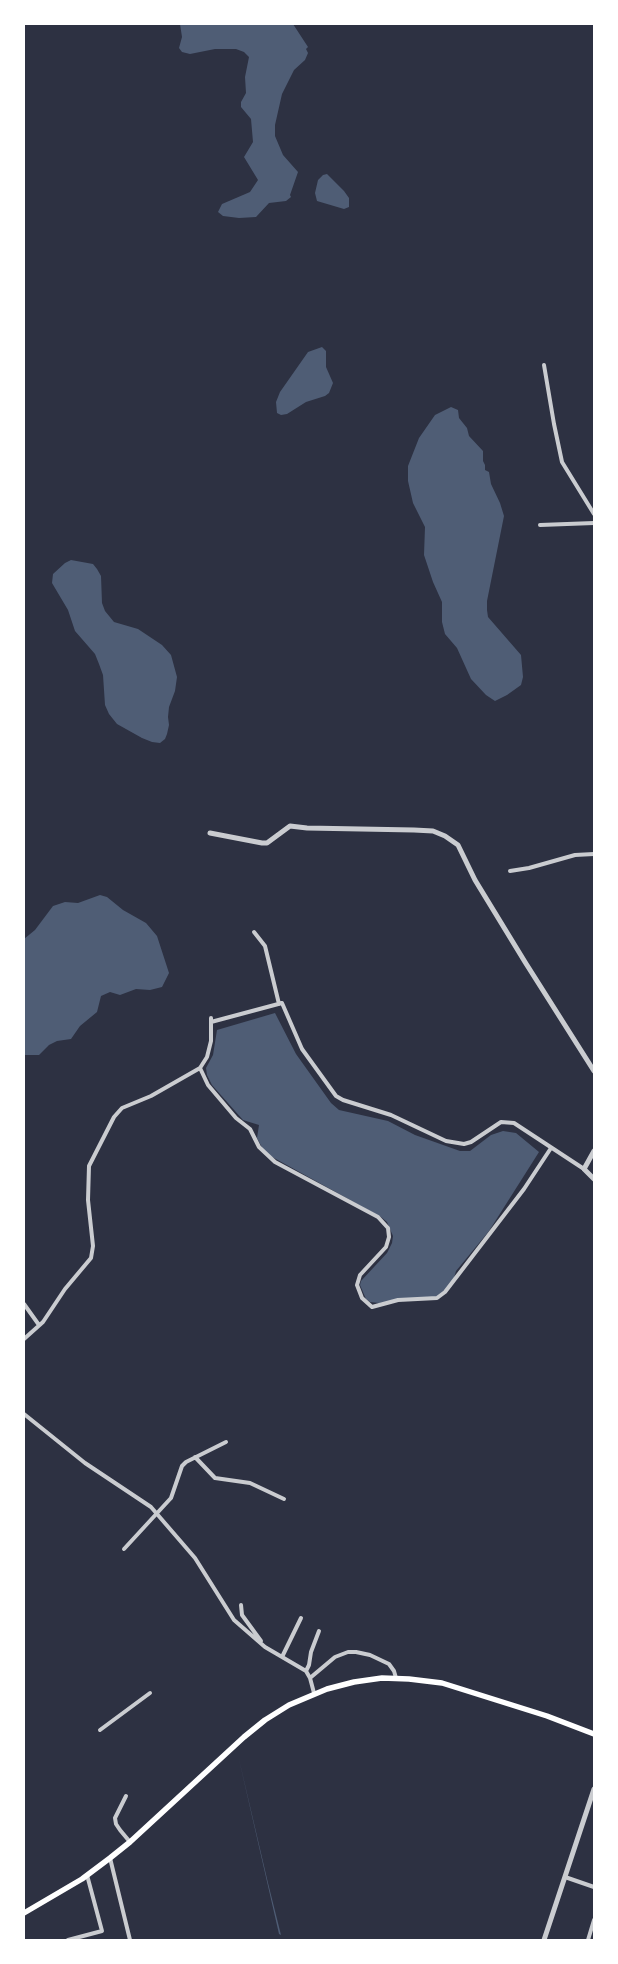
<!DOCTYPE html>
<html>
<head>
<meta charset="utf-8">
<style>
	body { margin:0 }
	#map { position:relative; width:618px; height:1964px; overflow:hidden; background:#2d3142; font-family:"Public Sans",sans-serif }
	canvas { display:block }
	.frame { position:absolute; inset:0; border:25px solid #fff; pointer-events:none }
</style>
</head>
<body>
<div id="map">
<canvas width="618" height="1964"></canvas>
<div class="frame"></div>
</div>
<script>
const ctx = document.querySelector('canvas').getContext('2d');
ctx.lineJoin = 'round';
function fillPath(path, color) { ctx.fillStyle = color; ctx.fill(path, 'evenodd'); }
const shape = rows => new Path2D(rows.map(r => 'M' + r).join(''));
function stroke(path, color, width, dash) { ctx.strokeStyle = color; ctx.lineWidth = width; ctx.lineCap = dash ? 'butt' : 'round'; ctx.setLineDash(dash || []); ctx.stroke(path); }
const water = shape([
	[180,24,293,24,308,47,306,49,308,53,305,60,294,70,282,94,275,125,275,136,283,155,298,172,290,195,291,197,286,201,269,203,256,217,239,218,223,216,218,212,222,204,250,192,258,180,244,157,253,142,251,119,241,107,241,102,246,93,245,77,249,57,244,52,236,49,215,49,190,54,182,52,179,48,182,37],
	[327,174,344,191,349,198,349,207,344,209,317,201,315,193,318,180,323,175],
	[322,347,326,351,326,367,333,383,329,393,325,396,306,402,287,414,281,415,277,413,276,402,280,392,308,352],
	[451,407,458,410,459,418,467,428,469,436,483,451,483,461,485,465,485,470,489,472,491,484,500,503,504,516,487,601,487,610,488,617,521,655,523,677,521,685,507,695,495,701,486,695,471,679,457,648,445,634,442,622,442,602,433,582,424,555,425,527,413,503,408,481,408,466,419,438,435,415],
	[71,560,93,564,97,569,101,576,102,603,105,611,114,622,138,629,162,645,171,655,177,677,175,691,169,707,168,717,169,725,167,734,165,739,160,743,152,742,142,738,117,724,109,714,105,705,103,675,99,664,95,654,75,631,68,610,52,583,53,574,65,563],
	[100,895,107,897,123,910,146,923,157,936,169,973,162,987,150,990,136,989,120,995,110,992,101,996,97,1012,80,1026,71,1039,57,1041,49,1045,39,1055,24,1055,24,939,35,930,53,906,65,902,78,903],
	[275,1013,296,1054,331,1103,339,1110,388,1121,415,1135,460,1151,470,1151,491,1135,503,1131,516,1133,539,1152,489,1231,456,1271,453,1281,437,1298,379,1303,370,1302,366,1299,360,1285,361,1281,387,1253,392,1243,393,1236,387,1222,381,1217,265,1153,257,1138,259,1125,243,1120,212,1085,207,1075,206,1068,213,1055,217,1030],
	[238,1755,268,1883,281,1935,279,1934]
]);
const minor = shape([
	[544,365,554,424,562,462,594,514],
	[540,525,594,523],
	[510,871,529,868,575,855,594,854],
	[254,932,265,946,279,1004],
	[211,1022,282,1003,302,1049,336,1096,343,1100,391,1115,446,1141,464,1144,471,1142,501,1122,514,1123,584,1169],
	[200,1068,208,1085,236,1118,250,1129,259,1147,275,1162,378,1217,388,1228,389,1237,386,1247,360,1275,357,1285,362,1298,372,1307,398,1300,437,1298,445,1292,524,1189,551,1148],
	[24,1304,39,1325],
	[24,1339,43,1322,65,1289,91,1258,93,1246,88,1200,89,1166,114,1117,122,1108,151,1096,200,1068,207,1057,211,1041,211,1018],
	[24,1414,85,1463,151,1507,195,1558,234,1620,265,1647,306,1671,310,1678,314,1693],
	[195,1457,215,1478,250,1483,284,1499],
	[124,1549,171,1498,182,1466,186,1462,226,1442],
	[241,1605,242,1615,261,1641],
	[282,1657,301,1618],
	[306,1671,309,1665,311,1652,319,1631],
	[310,1678,335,1657,348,1652,356,1652,370,1655,389,1664,394,1671,396,1678],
	[100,1730,150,1693],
	[126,1796,115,1818,116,1824,120,1830,130,1842],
	[110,1858,130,1940],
	[565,1877,594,1887],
	[68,1940,102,1931,87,1875],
	[588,1940,594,1920]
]);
const tertiary = shape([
	[210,833,262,843,267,843,290,826,307,828,414,830,433,831,445,836,458,845,475,880,525,962,594,1071],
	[594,1151,584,1169,594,1179],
	[544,1940,594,1789]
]);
const secondary = shape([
	[24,1913,82,1879,110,1858,130,1842,244,1737,265,1720,289,1705,327,1689,354,1682,382,1678,409,1679,442,1683,547,1716,594,1734]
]);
fillPath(water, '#4f5d75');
stroke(minor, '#caccd0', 4);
stroke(tertiary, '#caccd0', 5);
stroke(secondary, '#fff', 5.5);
</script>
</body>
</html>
